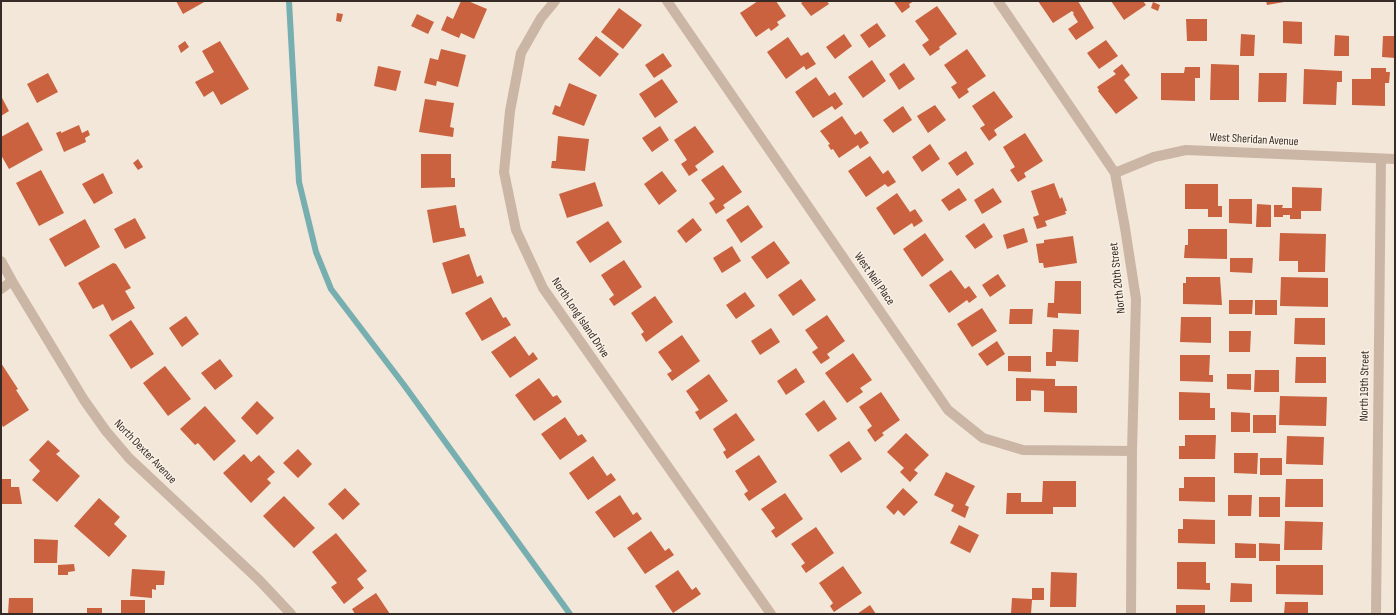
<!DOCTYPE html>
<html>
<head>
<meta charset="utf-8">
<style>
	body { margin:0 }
	#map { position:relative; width:1396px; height:615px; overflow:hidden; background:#f2e7d9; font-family:"Sofia Sans Condensed",sans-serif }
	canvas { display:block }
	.frame { position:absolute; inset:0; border:2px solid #362b26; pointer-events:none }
</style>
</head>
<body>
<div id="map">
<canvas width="1396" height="615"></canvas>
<div class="frame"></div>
</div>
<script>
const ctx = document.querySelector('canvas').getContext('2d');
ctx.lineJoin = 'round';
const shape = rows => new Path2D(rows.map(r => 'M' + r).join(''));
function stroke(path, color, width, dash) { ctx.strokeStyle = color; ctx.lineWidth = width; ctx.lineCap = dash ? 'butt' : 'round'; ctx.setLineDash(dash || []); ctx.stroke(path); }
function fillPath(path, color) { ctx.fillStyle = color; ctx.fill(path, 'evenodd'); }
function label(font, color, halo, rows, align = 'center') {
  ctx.font = font + ' "Sofia Sans Condensed",sans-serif'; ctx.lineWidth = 3; ctx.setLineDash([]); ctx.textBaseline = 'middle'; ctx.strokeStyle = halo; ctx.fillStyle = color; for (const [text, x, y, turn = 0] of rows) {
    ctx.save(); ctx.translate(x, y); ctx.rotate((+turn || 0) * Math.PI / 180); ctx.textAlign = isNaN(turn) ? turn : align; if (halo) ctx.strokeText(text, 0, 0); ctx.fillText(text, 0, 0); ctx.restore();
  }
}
const stream = shape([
	[289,1,299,182,316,252,331,289,404,385,570,614]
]);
const building = shape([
	[176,1,206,1,183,14],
	[461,1,468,1,487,9,474,39,461,33,459,38,441,30,447,16,453,19],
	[758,1,776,1,786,16,777,22,779,25,771,31,769,28,756,37,740,13],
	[804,1,827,1,829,4,811,16,801,3],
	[895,1,914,1,909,4,910,7,902,13,894,2],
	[1038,1,1078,1,1094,28,1076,40,1068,29,1078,22,1073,14,1074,13,1072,11,1053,23],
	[1111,1,1143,1,1146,5,1124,20],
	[1266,1,1284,1,1284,2,1267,5],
	[1153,2,1160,5,1158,11,1151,8],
	[937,6,957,34,939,47,940,49,930,56,922,45,929,40,915,21],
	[619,8,642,25,623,49,601,32],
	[337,13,343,14,341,22,336,21],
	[417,14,434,22,428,34,411,26],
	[1186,19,1207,19,1207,41,1187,41],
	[1283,21,1302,22,1302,44,1283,43],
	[877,23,886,36,869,48,860,35],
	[844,34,852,46,835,59,826,47],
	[1241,34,1255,35,1254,56,1240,56],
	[1335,35,1349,36,1349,56,1334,56],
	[596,36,619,54,600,77,578,59],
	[1383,36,1395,36,1395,58,1382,57],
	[788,37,801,56,808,52,816,64,806,70,804,66,786,79,767,52],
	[1106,40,1118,56,1099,69,1087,53],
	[185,41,189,47,181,53,178,46],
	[220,41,249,89,221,105,213,91,204,97,195,82,214,72,202,51],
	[441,49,466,55,458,87,437,81,436,86,424,83,430,58,438,60],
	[967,49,986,76,967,89,969,92,959,99,951,87,957,83,944,65],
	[663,53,672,66,654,78,645,65],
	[872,60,886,81,863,98,848,77],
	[904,63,915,79,899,90,889,74],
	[1122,64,1130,75,1124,80,1138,98,1116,114,1098,91,1099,90,1097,87,1116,74,1113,71],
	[1211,64,1239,65,1239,100,1210,100],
	[378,66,401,71,396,91,374,86],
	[1185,67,1200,67,1200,78,1195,78,1195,101,1161,100,1161,73,1184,73],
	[1371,68,1386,68,1386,72,1390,72,1389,83,1385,83,1385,106,1352,105,1352,79,1371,79],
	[1304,69,1342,71,1342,82,1337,82,1336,105,1303,104],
	[48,73,58,92,37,103,27,84],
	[1259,73,1287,73,1286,102,1258,102],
	[816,77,829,96,835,92,843,104,835,110,832,106,813,118,795,92],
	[662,79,678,102,655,118,639,94],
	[569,83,597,95,584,126,552,114,555,105,560,107],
	[994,91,1013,117,994,130,997,135,989,141,980,128,985,125,972,106],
	[1,96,9,111,1,116],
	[425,99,454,103,450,127,454,128,453,137,419,132],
	[935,105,946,120,928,133,917,116],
	[903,106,912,120,893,133,883,120],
	[842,116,855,135,861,131,869,143,860,149,858,145,839,158,833,149,831,150,828,145,830,144,820,131],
	[28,122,43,150,9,169,1,155,1,137],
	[79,125,82,133,88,130,90,135,85,138,86,142,64,152,56,133,61,131,61,133],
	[660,126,669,140,652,152,642,138],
	[695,126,714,152,695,166,698,170,689,176,681,164,687,160,674,140],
	[1025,133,1043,161,1024,173,1026,177,1018,182,1010,170,1015,167,1003,147],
	[558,136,589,139,585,171,551,168,552,161,556,161],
	[930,144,940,159,922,172,912,157],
	[966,151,974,164,957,176,948,163],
	[421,154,451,154,451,178,455,178,455,187,421,188],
	[870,156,883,174,888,170,896,182,888,187,885,184,866,197,848,171],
	[138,159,143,167,138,170,133,163],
	[723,165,742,192,723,205,725,208,716,214,709,203,715,199,701,180],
	[41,170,64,213,39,226,16,183],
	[662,171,677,191,659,205,644,184],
	[103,173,113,193,94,204,82,184],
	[595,182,603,206,567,218,559,194],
	[1054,183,1060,199,1062,197,1067,211,1065,211,1066,214,1045,221,1047,226,1037,229,1033,217,1039,215,1031,191],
	[1185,184,1218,184,1218,206,1222,206,1222,217,1208,217,1208,209,1185,209],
	[1292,187,1322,188,1321,211,1301,211,1301,219,1290,219,1290,215,1283,215,1283,217,1274,217,1274,205,1283,205,1282,208,1292,208],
	[959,188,967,200,949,211,941,200],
	[993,188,1002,202,982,214,974,200],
	[897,193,910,212,915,209,923,221,914,227,912,223,894,235,876,208],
	[1229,199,1252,199,1252,224,1229,223],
	[1257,204,1271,205,1271,227,1256,227],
	[456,205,460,228,464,228,466,236,433,243,427,210],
	[748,205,763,227,741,243,726,220],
	[135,218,146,238,125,249,114,229],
	[693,218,702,230,686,243,677,231],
	[85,219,100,247,65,267,49,239],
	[608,221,622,242,590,263,576,242],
	[984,223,993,237,975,249,965,236],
	[1024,228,1028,242,1007,249,1003,235],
	[1188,229,1227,229,1227,259,1184,258,1185,245,1188,245],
	[925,233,944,260,922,277,903,249],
	[1280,233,1326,234,1325,272,1298,272,1298,261,1279,261],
	[1073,236,1077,263,1044,268,1043,263,1039,263,1036,244,1044,243,1044,240],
	[774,241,790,263,767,279,751,257],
	[732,246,741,261,722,273,713,258],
	[469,254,477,277,481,275,484,283,452,294,442,263],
	[1230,258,1253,258,1252,273,1230,272],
	[624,260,642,287,614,306,609,299,614,295,601,275],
	[113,263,116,264,131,288,125,291,135,308,112,321,103,304,93,309,78,283],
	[951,270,965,289,969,286,977,297,969,303,967,300,949,313,929,285],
	[998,274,1006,286,990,297,982,285],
	[1186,277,1220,277,1222,305,1183,304,1183,283,1186,283],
	[1281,277,1328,278,1328,307,1280,306],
	[801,279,816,300,793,316,778,295],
	[1055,281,1081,281,1081,314,1058,313,1058,318,1047,317,1048,303,1054,303],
	[745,292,755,306,736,319,726,305],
	[655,296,673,322,646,342,641,334,644,332,631,313],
	[491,297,503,318,506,317,511,325,482,341,465,313],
	[1229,300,1253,300,1252,314,1229,314],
	[1255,300,1277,300,1277,315,1255,315],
	[982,308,997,331,972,347,957,324],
	[1010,309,1033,309,1032,324,1009,324],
	[827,315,845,341,827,354,830,358,821,364,812,352,818,348,805,330],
	[186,316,199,334,182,347,169,328],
	[1181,317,1211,317,1211,343,1180,342],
	[1295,318,1325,318,1325,345,1294,344],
	[131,320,154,354,131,369,109,335],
	[771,328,780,342,760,355,751,341],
	[1053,329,1079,330,1078,362,1056,361,1056,366,1046,366,1046,352,1052,352],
	[1229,331,1251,331,1250,352,1229,352],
	[682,335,700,361,672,381,667,374,672,371,658,352],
	[515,336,529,356,533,352,538,359,510,378,491,352],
	[997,341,1005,354,987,366,978,354],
	[853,353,872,380,860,388,863,392,847,403,825,373],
	[1180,355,1210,355,1209,375,1213,375,1213,382,1180,381],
	[1008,356,1031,356,1031,372,1008,371],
	[1296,357,1326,357,1326,383,1295,383],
	[220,359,233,376,215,390,201,373],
	[1,363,18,389,16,390,29,410,3,427,1,423],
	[165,366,191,399,168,416,143,383],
	[796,368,805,382,786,395,777,381],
	[1255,370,1279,370,1279,392,1254,392],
	[709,374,728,401,700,420,695,412,699,410,686,391],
	[1227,374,1251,374,1251,390,1227,389],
	[539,378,553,397,557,395,562,402,534,421,515,395],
	[1016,378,1055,379,1055,386,1077,386,1077,413,1044,412,1044,391,1031,390,1031,401,1016,401],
	[881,392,900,420,882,433,884,435,875,442,867,430,872,426,859,407],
	[1179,392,1210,393,1210,408,1215,408,1215,420,1179,420],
	[1280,396,1327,397,1326,426,1279,425],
	[824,400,837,419,818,432,805,414],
	[257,401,274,418,257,435,241,418],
	[205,406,236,441,214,461,198,443,195,445,180,429],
	[1231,412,1250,413,1250,432,1231,432],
	[736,413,755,440,727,459,723,452,726,450,713,429],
	[1253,415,1276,415,1276,433,1253,433],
	[565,417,578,436,582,434,587,441,560,460,541,434],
	[906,433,929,455,914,470,918,473,910,482,900,472,904,468,887,452],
	[1185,435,1216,435,1215,459,1179,459,1179,446,1185,446],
	[1287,436,1324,437,1323,465,1286,464],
	[48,440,60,451,56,454,80,476,57,502,32,480,40,471,29,460],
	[849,441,862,459,841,473,829,455],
	[298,449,312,464,298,478,283,463],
	[1234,453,1258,453,1257,474,1234,473],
	[244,454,251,462,259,455,275,472,267,479,271,483,251,503,223,473],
	[759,455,777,482,749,501,744,494,748,491,735,471],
	[593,456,607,476,611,473,616,480,588,500,569,473],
	[1260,458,1282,458,1282,475,1260,475],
	[946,472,975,486,965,505,969,507,965,518,951,511,954,505,934,495],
	[1184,477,1215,477,1215,502,1179,501,1179,488,1184,488],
	[1,479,11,479,11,487,19,487,22,504,1,504],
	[1286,479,1323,479,1323,507,1285,507],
	[1043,481,1076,481,1076,507,1053,507,1053,514,1006,514,1007,493,1021,493,1021,502,1042,502],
	[345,488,360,504,343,520,328,504],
	[903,488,918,502,904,516,898,510,894,515,886,507],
	[785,493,803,519,776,538,771,531,775,528,761,509],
	[620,495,633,515,637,512,642,519,614,538,595,512],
	[1228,495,1252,495,1251,516,1228,516],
	[284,496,315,528,294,548,263,516],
	[1259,497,1280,497,1280,517,1259,517],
	[99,498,120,517,114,524,127,536,109,557,74,526],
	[1183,519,1215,520,1215,544,1178,543,1178,529,1183,529],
	[1285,521,1323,522,1322,550,1284,550],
	[959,525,979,535,970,553,950,543],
	[816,527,834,553,806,573,801,566,805,563,791,544],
	[651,531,665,551,669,548,674,555,645,574,627,548],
	[336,533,367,571,357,579,364,588,344,604,331,587,337,583,312,552],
	[34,539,58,540,57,563,34,563],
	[1235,543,1256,544,1256,558,1235,558],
	[1259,543,1280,544,1280,561,1259,561],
	[1177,562,1206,562,1206,583,1210,583,1210,590,1177,589],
	[74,564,75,571,68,572,68,575,58,575,58,565],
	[1276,565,1323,565,1323,595,1276,594],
	[843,566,862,593,834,612,830,606,833,603,819,583],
	[132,569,165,571,164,585,156,585,156,590,152,589,152,598,130,596],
	[678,570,692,590,696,587,701,594,673,613,655,586],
	[1051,572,1077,573,1076,607,1050,607],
	[1231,583,1252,584,1252,602,1230,602],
	[1032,588,1044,588,1044,600,1032,600,1031,614,1011,613,1012,598,1032,599],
	[376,593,390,614,355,614,352,609],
	[9,598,33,598,33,614,8,614],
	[121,600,145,600,145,614,121,614],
	[1285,602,1308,602,1308,614,1284,614],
	[870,605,876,614,857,614],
	[1176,605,1205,605,1205,614,1176,614],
	[87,608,102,608,102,614,87,614]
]);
const minor = shape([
	[555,1,541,18,521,53,510,111,504,172,516,230,543,288,771,614],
	[667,1,948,410,983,438,1023,450,1132,451],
	[998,1,1115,173,1125,228,1136,299,1132,451,1131,614],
	[1115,173,1154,157,1186,150,1395,159],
	[1,261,12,281,84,400,106,431,129,458,259,580,291,614],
	[1,289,12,281],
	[1376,614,1381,159]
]);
const streetNames = [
	["West Sheridan Avenue",1254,140,3],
	["North 20th Street",1118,278,-96],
	["West Neil Place",874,279,55],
	["North Long Island Drive",580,318,56],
	["North 19th Street",1365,386,-89],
	["North Dexter Avenue",145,452,46]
];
stroke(stream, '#77aeb0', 6);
fillPath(building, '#ca623f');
stroke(minor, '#cbb6a5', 10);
label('12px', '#362b26', '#faf1e6', streetNames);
</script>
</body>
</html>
